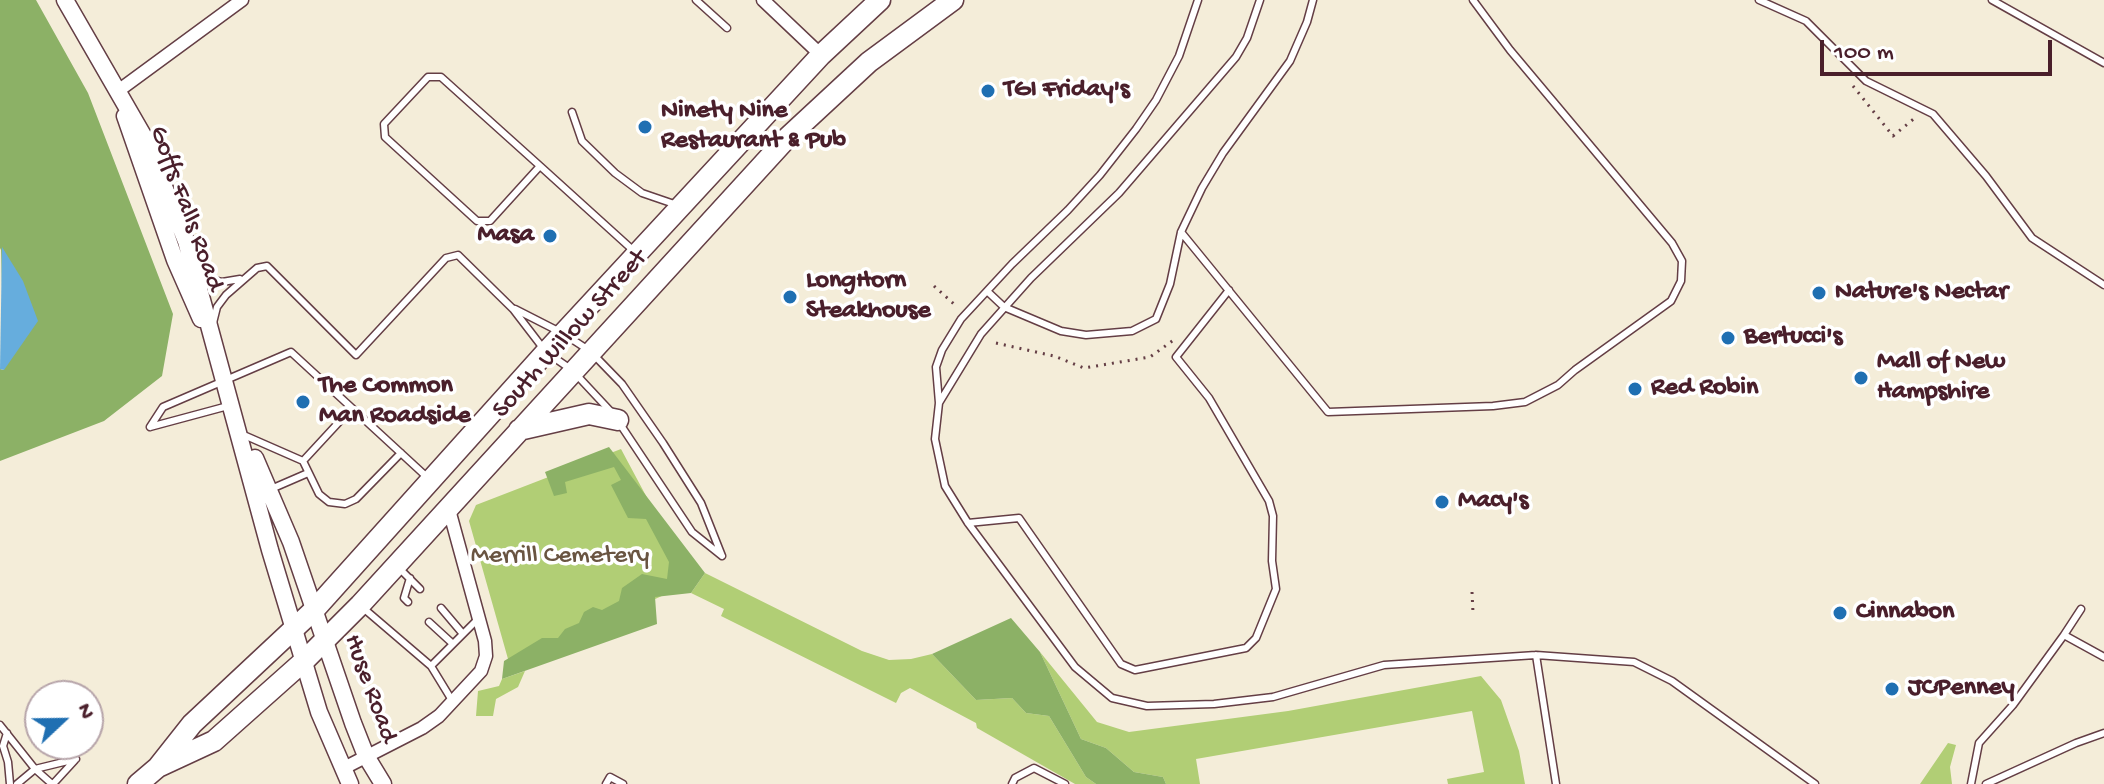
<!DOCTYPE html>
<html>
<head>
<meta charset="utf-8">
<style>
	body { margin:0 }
	#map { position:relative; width:2104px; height:784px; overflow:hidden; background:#f4edd9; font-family:"Gochi Hand",sans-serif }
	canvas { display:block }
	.north { position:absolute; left:24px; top:680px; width:80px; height:80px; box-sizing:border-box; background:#fff; border:2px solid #b7a5aa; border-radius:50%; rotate:68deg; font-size:22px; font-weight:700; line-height:32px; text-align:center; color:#4a1f2b }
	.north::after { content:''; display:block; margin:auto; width:28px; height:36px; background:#1f6fb2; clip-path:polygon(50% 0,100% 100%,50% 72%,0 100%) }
	.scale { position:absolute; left:1820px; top:40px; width:232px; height:36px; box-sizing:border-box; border:4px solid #4a1f2b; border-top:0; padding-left:10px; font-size:24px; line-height:28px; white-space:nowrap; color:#4a1f2b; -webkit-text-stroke:6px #fff; paint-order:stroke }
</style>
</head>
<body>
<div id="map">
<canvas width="2104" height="784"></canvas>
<div class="north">N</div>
<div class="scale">100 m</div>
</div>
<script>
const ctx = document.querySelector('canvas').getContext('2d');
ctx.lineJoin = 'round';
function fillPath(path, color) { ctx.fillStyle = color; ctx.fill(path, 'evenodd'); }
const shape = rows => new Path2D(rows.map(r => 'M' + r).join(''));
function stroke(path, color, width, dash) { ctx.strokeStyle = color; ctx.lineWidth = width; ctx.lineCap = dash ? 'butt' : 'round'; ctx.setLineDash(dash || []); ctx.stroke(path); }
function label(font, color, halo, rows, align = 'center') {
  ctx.font = font + ' "Gochi Hand",sans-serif'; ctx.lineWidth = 7; ctx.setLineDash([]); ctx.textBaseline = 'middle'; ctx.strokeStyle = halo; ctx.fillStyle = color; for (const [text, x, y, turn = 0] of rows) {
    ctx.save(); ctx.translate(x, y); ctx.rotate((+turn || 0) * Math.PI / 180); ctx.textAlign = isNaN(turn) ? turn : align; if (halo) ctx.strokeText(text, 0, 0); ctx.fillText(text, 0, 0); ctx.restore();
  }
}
const green = shape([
	[621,449,692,582,510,666,469,521,476,505],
	[705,573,862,651,889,660,911,659,932,654,976,700,1012,698,1026,713,1049,716,1086,777,1096,784,1075,784,977,728,976,723,910,688,901,693,896,703,721,616,724,609,691,593],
	[1040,652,1097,722,1129,732,1288,711,1481,676,1501,700,1519,751,1525,784,1448,784,1447,779,1484,772,1472,711,1196,759,1200,784,1166,784,1163,777,1134,772,1106,748,1081,739],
	[525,671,518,687,496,699,493,716,476,716,478,691,499,686,502,679],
	[1948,743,1956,745,1950,767,1952,784,1920,784]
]);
const forest = shape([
	[0,0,36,0,88,93,173,314,162,376,104,421,0,461,0,369,4,370,1,248,0,250],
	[609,447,705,573,691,593,655,597,657,624,502,679,504,661,542,638,558,638,565,629,579,623,584,612,593,607,602,610,619,601,622,588,642,574,667,579,669,562,646,519,628,518,611,485,621,480,614,467,565,482,567,493,554,496,545,472],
	[1011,618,1040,652,1081,739,1106,748,1134,772,1163,777,1166,784,1096,784,1086,777,1049,716,1026,713,1012,698,976,700,932,654]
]);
const water = shape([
	[2,247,23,281,38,321,4,370,0,369]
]);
const path = shape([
	[1853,86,1893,136,1916,117],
	[934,286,955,305],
	[996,343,1054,356,1084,368,1150,357,1175,339],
	[1472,592,1473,613]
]);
const service = shape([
	[696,0,727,28],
	[1198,0,1179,56,1156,100,1136,129,1100,175,1068,210,1012,264,961,319,942,350,936,367,939,403,935,439,945,486,968,523,1075,667,1112,698,1147,706,1214,704,1273,697,1384,665,1536,655,1634,662,1672,681,1815,784],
	[1759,0,1806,21,1866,81,1933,114,1986,176,2032,238,2104,285],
	[1992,0,2104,63],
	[572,112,582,141,615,173,642,193,677,205],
	[540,166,490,221,477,221,385,137,384,124,428,77,441,77,540,166,635,252],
	[1181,232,1328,412,1493,406,1525,402,1558,385,1575,370,1671,301,1681,281,1682,261,1672,243,1510,50,1473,0],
	[198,271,211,279,222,282,240,279],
	[987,291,1004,307,1061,331,1086,335,1132,331,1156,319,1170,284,1181,232,1202,188,1223,153,1290,61,1307,22,1313,0],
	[515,309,564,334,590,351,622,384,663,443,701,503,722,556],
	[213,323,217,307,226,295,257,268,267,266,356,355,446,258,458,255,513,309,546,352,572,370,614,415],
	[939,403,981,334,1031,278,1119,193,1236,57,1247,38,1260,0],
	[352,408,303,461,319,494,329,502,345,504,356,499,401,453],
	[620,424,692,532,722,556],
	[150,427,163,407,291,352,428,478],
	[150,427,228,406],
	[246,436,303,461],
	[271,489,308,473],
	[968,523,1019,518,1121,664,1135,670,1246,648,1256,638,1276,589,1272,561,1273,516,1269,501,1209,398,1176,357,1229,290],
	[400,569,420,589],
	[408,602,404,598,410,578],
	[362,607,431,666,453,702],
	[441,608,463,634],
	[429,622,453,644],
	[2064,635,2081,609],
	[1536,655,1556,784],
	[431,666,479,618],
	[0,725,35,769,52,784],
	[7,733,3,746,8,762,10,784],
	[17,784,35,769,76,759],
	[53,784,75,760],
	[606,784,610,777,623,784],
	[1012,784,1015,778,1034,768,1065,784],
	[1971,784,1979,743,2013,705,2064,635,2104,657],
	[1986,784,2076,743,2104,733]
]);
const minor = shape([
	[763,0,821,55],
	[118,91,242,0],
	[342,769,422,728,439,716,481,671,486,656,485,641,448,506]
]);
const tertiary = shape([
	[65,0,144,137,186,241,270,550,319,712,350,784],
	[125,116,175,260,201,319],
	[255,458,291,542,353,723,366,756,383,784]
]);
const primary = shape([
	[519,430,589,414,618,420],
	[158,767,214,741,305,660,360,605,787,138,869,62,953,0],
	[138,784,158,767,192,724,315,609,546,352,821,55,880,0]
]);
const markers = [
	[988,91,8,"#1f6fb2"],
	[645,127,8,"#1f6fb2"],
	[550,236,8,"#1f6fb2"],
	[1819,293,8,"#1f6fb2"],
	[790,297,8,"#1f6fb2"],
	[1728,338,8,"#1f6fb2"],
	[1861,378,8,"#1f6fb2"],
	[1635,389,8,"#1f6fb2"],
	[303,402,8,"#1f6fb2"],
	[1442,502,8,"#1f6fb2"],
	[1840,613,8,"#1f6fb2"],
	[1892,689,8,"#1f6fb2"]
];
const poiNames = [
	["TGI Friday's",1004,91],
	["Ninety Nine",661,112],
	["Restaurant & Pub",661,142],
	["Masa",534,236,"right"],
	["LongHorn",806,282],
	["Steakhouse",806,312],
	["Nature's Nectar",1835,293],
	["Bertucci's",1744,338],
	["Mall of New",1877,363],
	["Hampshire",1877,393],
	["The Common",319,387],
	["Man Roadside",319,417],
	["Red Robin",1651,389],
	["Macy's",1458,502],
	["Cinnabon",1856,613],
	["JCPenney",1908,689]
];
const streetNames = [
	["Goffs Falls Road",185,209,70],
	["South Willow Street",571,335,-48],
	["Huse Road",369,689,70]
];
const parkNames = [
	["Merrill Cemetery",560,557]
];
fillPath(green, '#b1ce75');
fillPath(forest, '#8cb166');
fillPath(water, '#66addd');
stroke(service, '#643e45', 9);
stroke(minor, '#643e45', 15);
stroke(tertiary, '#643e45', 19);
stroke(primary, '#643e45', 23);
stroke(path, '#643e45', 3, [2, 6]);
stroke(service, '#fff', 6);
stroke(minor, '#fff', 12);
stroke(tertiary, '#fff', 16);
stroke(primary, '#fff', 20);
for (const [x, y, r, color] of markers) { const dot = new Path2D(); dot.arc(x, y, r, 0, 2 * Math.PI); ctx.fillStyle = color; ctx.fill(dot); stroke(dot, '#fff', 3); }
label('bold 26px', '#4a1f2b', '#fff', poiNames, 'left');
label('26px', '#4a1f2b', '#fff', streetNames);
label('26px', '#695441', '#fff', parkNames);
</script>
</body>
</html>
